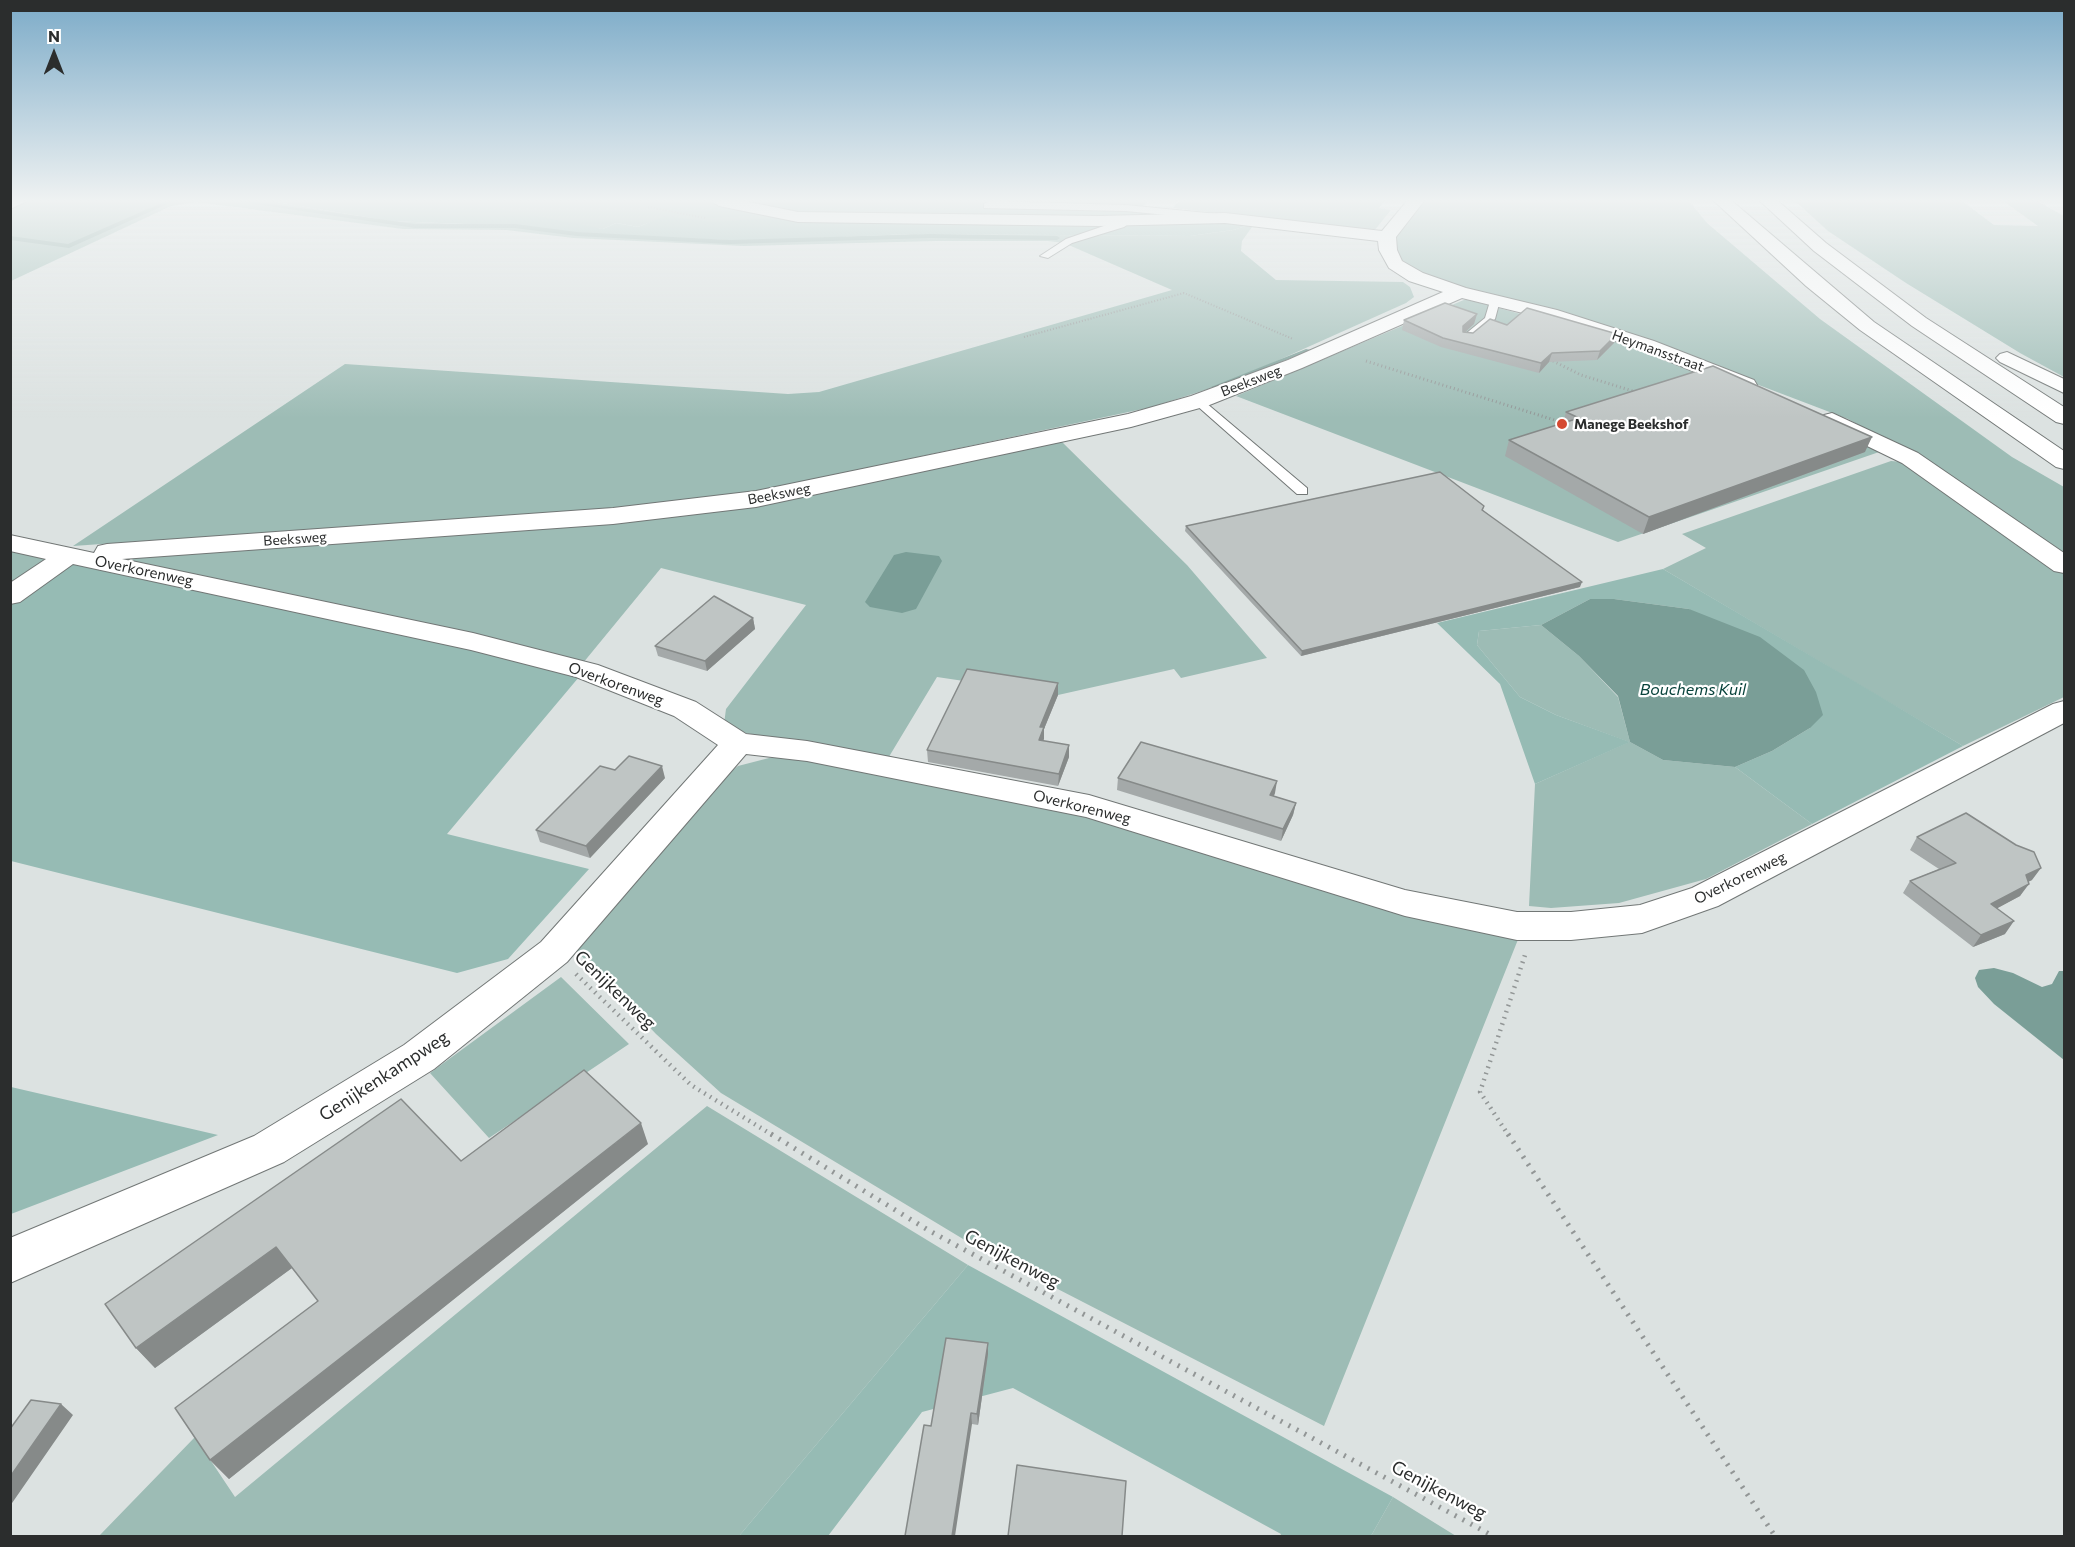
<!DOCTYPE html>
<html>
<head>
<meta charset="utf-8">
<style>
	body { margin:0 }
	#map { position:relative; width:2075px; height:1547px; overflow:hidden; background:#dce2e1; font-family:Commissioner,sans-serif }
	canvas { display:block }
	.frame { position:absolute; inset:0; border:12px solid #2b2d2d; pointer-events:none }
	.north { position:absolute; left:24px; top:24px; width:60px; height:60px; -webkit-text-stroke:4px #fff; paint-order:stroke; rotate:0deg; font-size:16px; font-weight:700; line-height:24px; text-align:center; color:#2b2d2d }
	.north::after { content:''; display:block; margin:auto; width:21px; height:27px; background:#2b2d2d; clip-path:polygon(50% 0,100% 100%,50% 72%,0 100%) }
</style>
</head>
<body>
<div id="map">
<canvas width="2075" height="1547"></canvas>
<div class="frame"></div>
<div class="north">N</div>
</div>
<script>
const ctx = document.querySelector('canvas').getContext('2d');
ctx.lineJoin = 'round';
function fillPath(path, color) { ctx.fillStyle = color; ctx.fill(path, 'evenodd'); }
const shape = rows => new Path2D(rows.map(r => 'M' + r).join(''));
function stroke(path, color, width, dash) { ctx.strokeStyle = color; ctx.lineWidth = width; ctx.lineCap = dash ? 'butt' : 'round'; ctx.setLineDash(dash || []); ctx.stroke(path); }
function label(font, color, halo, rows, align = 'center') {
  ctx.font = font + ' Commissioner,sans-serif'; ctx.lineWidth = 4.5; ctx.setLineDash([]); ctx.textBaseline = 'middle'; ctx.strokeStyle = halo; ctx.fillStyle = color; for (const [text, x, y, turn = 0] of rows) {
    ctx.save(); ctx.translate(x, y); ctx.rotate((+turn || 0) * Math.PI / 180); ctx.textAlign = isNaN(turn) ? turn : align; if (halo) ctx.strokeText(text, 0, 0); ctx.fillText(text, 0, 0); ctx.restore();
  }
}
const green = shape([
	[26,201,270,201,389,221,515,226,571,233,747,241,912,234,1190,236,1233,230,1255,223,1242,241,1241,251,1276,280,1403,282,1410,287,1414,297,1406,303,1270,364,1208,389,1152,407,763,490,691,501,574,511,73,546,345,364,788,394,819,392,1172,290,1064,243,1048,241,936,241,744,246,573,238,506,230,403,229,196,202,171,206,11,281,10,207],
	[389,201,1149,201,1110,232,651,222,638,227,616,223,603,229,461,215],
	[1179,201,1384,201,1379,208,1391,210,1374,231,1173,208],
	[1422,201,1689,201,1707,223,1820,319,2012,457,2064,487,2064,555,1935,466,1848,419,1651,344,1447,285,1408,268,1393,248,1398,228],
	[1795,201,1962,201,1994,225,2038,226,2003,201,2037,201,2064,216,2064,377,2020,353,1906,283,1828,231],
	[1466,299,1630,344,1882,451,1618,542,1236,396],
	[1062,442,1187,565,1267,658,1181,678,1174,669,1058,695,937,677,887,760,746,733,724,724,726,709,806,605,661,568,583,663,135,562,129,556,690,515,758,504],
	[1891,461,1903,462,2064,572,2064,697,1963,746,1663,569,1706,548,1682,534],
	[11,551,52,559,11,587],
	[1541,625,1579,656,1618,697,1630,742,1663,760,1735,767,1812,824,1706,879,1619,903,1551,908,1529,906,1535,784,1629,742,1556,715,1520,697,1477,645,1479,631],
	[801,757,1085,811,1519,937,1324,1426,978,1248,721,1093,656,1034,574,948,709,789,738,766,769,758],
	[561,977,629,1044,489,1138,430,1073],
	[707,1106,968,1265,739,1536,99,1536,195,1437,235,1497],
	[1393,1497,1456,1536,1371,1536]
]);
const forest = shape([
	[270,201,405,201,440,208,469,203,603,229,616,223,638,227,665,216,713,222,774,218,803,223,1098,227,1099,223,1255,223,1233,230,1190,236,912,234,747,241,571,233,515,226,389,221],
	[652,201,702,201,766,214,711,218,643,205],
	[767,201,920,208,1108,209,1178,216,1099,220,1098,215,809,210,806,215,771,209],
	[69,563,465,647,579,677,447,834,589,869,508,959,457,973,11,861,10,603],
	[1663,569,1871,691,1963,746,1812,824,1735,767,1772,751,1810,728,1689,609,1614,599,1590,599,1541,625,1479,631,1477,645,1520,697,1556,715,1630,742,1535,784,1500,684,1437,623],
	[11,1087,218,1135,11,1214],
	[968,1265,1393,1497,1371,1536,1280,1536,1281,1534,1013,1388,922,1412,828,1536,739,1536]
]);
const water = shape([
	[906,552,939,556,942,561,916,609,902,613,870,607,865,602,894,555],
	[1590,599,1614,599,1689,609,1760,637,1804,670,1816,692,1823,715,1810,728,1772,751,1735,767,1663,760,1630,742,1618,696,1579,656,1541,625],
	[1994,968,2013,973,2042,987,2052,984,2059,971,2064,971,2064,1060,1994,1004,1978,987,1975,978,1979,970]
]);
const stream = shape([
	[166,201,174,201,69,248,10,240,10,236,68,244,166,201],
	[235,201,250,201,415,224,515,224,577,232,730,240,930,234,1057,236,1060,238,1057,240,930,238,730,244,577,236,515,228,415,228,235,201],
	[1306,349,1311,350,1216,388,1211,387,1306,349]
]);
const pathFar3 = shape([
	[648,207,705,218],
	[1024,337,1184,293,1293,339]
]);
const pathFar2 = shape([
	[1366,361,1564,423],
	[1553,361,1581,375,1636,392]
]);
const pathFar1 = shape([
	[576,974,691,1085,774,1136],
	[1509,1136,1480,1092,1525,955]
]);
const path = shape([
	[771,1134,928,1230,1493,1536],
	[1508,1134,1775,1536]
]);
const lane = shape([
	[989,201,1126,205,1217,214,1222,217,1217,220,1126,211,984,208,984,204,989,201],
	[1127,218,1132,221,1124,227,1072,243,1048,258,1040,256,1066,239,1127,218],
	[1491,298,1500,300,1495,319,1471,340,1463,340,1463,336,1485,318,1491,298],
	[1199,397,1307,488,1307,494,1297,494,1195,404,1193,401,1199,397]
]);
const street = shape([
	[10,201,27,201,10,209,10,201],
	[711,201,744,201,798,212,1099,216,1225,213,1382,231,1407,201,1424,201,1396,237,1397,250,1402,261,1423,273,1466,288,1557,310,1654,341,1754,380,1757,385,1754,390,1746,392,1738,390,1640,349,1543,318,1462,298,1302,368,1207,406,1131,427,756,507,613,524,122,559,473,633,598,665,696,702,746,734,807,741,1089,795,1405,890,1517,912,1571,912,1640,905,1692,888,2053,704,2064,701,2064,723,1718,906,1642,933,1571,940,1517,940,1405,916,1086,817,807,761,746,754,567,962,434,1069,284,1162,10,1283,10,1238,254,1136,404,1045,541,942,718,745,674,716,576,677,471,650,73,564,20,602,10,604,10,583,46,559,10,551,10,535,94,553,98,546,107,544,613,508,756,491,1128,414,1191,396,1288,360,1443,292,1409,281,1389,268,1379,250,1378,241,1225,223,1099,226,798,222,719,206,711,201],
	[1832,413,1918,453,2064,553,2064,573,2054,571,1902,463,1824,425,1821,420,1824,415,1832,413]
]);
const highway = shape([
	[1714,201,1732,201,1874,322,2064,451,2064,469,2056,467,1860,330,1806,286,1714,201],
	[1760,201,1778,201,1826,243,1926,318,2064,407,2064,424,2056,422,1912,326,1814,251,1760,201],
	[2007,352,2064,379,2064,393,2000,362,1996,358,2000,354,2007,352]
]);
const wall = shape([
	[1477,314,1474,324,1465,332,1473,333,1507,325,1617,334,1614,343,1597,360,1549,362,1539,373,1441,347,1402,330,1404,320],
	[1566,412,1865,452,1643,534,1505,456,1509,440,1563,423],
	[1484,506,1483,510,1580,587,1301,656,1185,531,1186,526],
	[753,618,755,629,707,671,658,656,655,646],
	[1058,683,1058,695,1044,729,1043,741,1069,757,1058,786,928,762,927,750],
	[615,770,665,778,590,858,540,842,536,830],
	[1118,778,1275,793,1274,796,1296,803,1293,815,1281,841,1117,790],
	[1917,837,2032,880,2028,882,2020,896,1997,908,2005,934,1973,947,1903,893,1910,881,1939,869,1910,850],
	[648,1144,229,1479,210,1460,318,1301,292,1268,155,1368,136,1348,105,1304,461,1161],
	[988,1343,988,1354,978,1425,972,1424,931,1426]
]);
const shadedWall = shape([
	[1477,314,1474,324,1461,336,1463,326],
	[1617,334,1614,343,1597,360,1600,351],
	[1552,353,1549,362,1539,373,1541,363],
	[1872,437,1865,452,1643,534,1649,517],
	[1582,582,1580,587,1301,656,1302,651],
	[753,618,755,629,707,671,705,661],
	[1058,683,1058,695,1044,729,1044,739,1039,752,1040,727],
	[1069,745,1069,757,1058,786,1059,774],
	[662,766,665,778,590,858,586,846],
	[1277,781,1275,793,1268,807,1270,795],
	[1296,803,1293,815,1281,841,1283,829],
	[2041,868,2032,880,2017,887,2026,875],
	[2029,884,2020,896,1983,916,1991,904],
	[2014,921,2005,934,1973,947,1981,935],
	[641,1123,648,1144,229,1479,210,1460],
	[276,1247,292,1268,155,1368,136,1348],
	[988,1343,988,1354,978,1425,977,1414],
	[61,1404,73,1415,10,1506,10,1477],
	[971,1413,972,1424,955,1536,952,1536]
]);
const building = shape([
	[1445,303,1477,314,1463,326,1463,332,1473,333,1490,319,1507,325,1527,308,1617,334,1600,351,1552,353,1541,363,1443,338,1404,320,1445,303],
	[1713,366,1872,437,1649,517,1509,440,1579,418,1566,412,1713,366],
	[1440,472,1484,506,1482,510,1582,582,1302,651,1186,526,1440,472],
	[714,596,753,618,705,661,655,646,714,596],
	[967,669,1058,683,1040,727,1044,727,1039,740,1069,745,1059,774,927,750,967,669],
	[1141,742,1277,781,1270,795,1296,803,1283,829,1118,778,1141,742],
	[629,756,662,766,586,846,536,830,600,766,615,770,629,756],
	[1966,813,2016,845,2034,852,2041,868,2026,875,2029,884,1991,904,2014,921,1981,935,1910,881,1956,863,1917,837,1966,813],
	[584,1070,641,1123,210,1460,175,1408,318,1301,276,1247,136,1348,105,1304,401,1099,461,1161,584,1070],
	[946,1338,988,1343,977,1414,971,1413,952,1536,905,1536,924,1425,931,1426,946,1338],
	[31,1400,61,1404,10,1477,10,1429,31,1400],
	[1017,1465,1126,1481,1122,1536,1008,1536,1017,1465]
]);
const markers = [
	[1562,424,6,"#d54931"]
];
const farStreetnames = [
	["Heymansstraat",1658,351,20],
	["Beeksweg",1251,381,-21],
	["Beeksweg",779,494,-11],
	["Beeksweg",295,539,-4]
];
const farPoinames = [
	["Manege Beekshof",1574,424]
];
const streetNames = [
	["Overkorenweg",144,571,12],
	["Overkorenweg",616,684,20],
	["Overkorenweg",1082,807,14],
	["Overkorenweg",1740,878,-26]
];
const waterNames = [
	["Bouchems Kuil",1693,690]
];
const nearStreetnames = [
	["Genijkenweg",615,990,44],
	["Genijkenkampweg",384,1076,-33],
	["Genijkenweg",1012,1259,28],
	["Genijkenweg",1439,1490,28]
];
fillPath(green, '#9dbcb5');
fillPath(forest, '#96bbb4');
fillPath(water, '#7a9e97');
fillPath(stream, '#7a9e97');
stroke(lane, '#727776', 2);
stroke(street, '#727776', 2);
stroke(highway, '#727776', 2);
stroke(pathFar3, '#929696', 2, [1, 2]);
stroke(pathFar2, '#929696', 3, [1, 3]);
stroke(pathFar1, '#929696', 4.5, [1.5, 5]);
stroke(path, '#929696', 5, [2, 7]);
fillPath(lane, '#fff');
fillPath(street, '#fff');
fillPath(highway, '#fff');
fillPath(wall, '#a4a9a9');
fillPath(shadedWall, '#868a89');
fillPath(building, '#bfc5c4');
stroke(building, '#868a89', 1.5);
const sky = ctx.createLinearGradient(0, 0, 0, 418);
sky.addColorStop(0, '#7cabc8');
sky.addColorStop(0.48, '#eff2f2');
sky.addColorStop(1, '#eff2f200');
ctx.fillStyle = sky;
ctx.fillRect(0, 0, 2075, 418);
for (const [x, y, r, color] of markers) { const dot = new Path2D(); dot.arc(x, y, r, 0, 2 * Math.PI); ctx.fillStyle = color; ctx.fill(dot); stroke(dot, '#fff', 2); }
label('14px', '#2b2d2d', '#fff', farStreetnames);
label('bold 14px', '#2b2d2d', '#fff', farPoinames, 'left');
label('15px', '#2b2d2d', '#fff', streetNames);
label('italic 16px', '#09433c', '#fff', waterNames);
label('18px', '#2b2d2d', '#fff', nearStreetnames);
</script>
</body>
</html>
